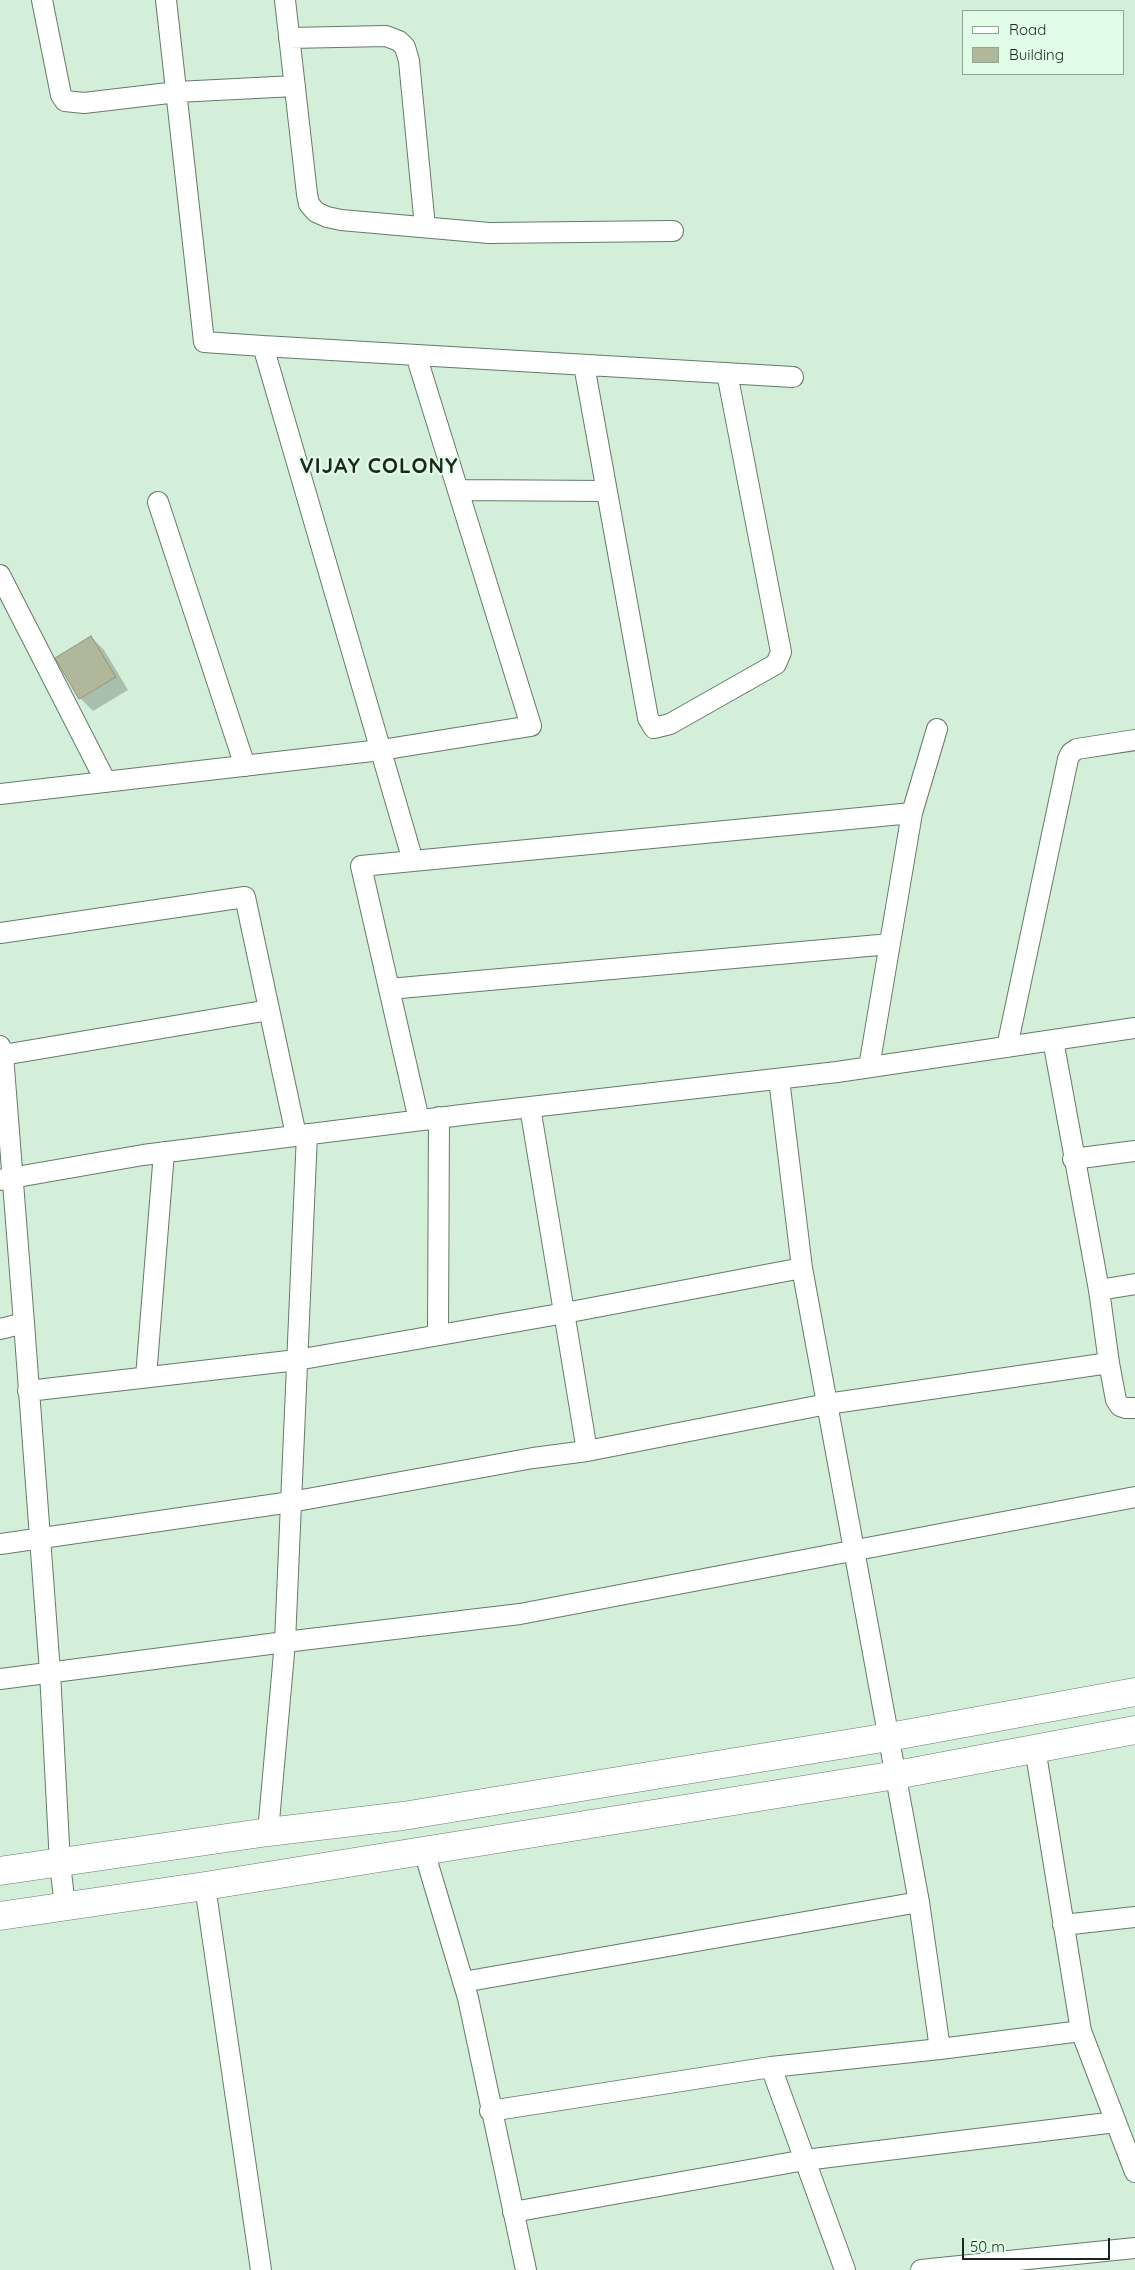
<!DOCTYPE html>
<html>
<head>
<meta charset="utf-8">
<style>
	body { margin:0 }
	#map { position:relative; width:1135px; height:2270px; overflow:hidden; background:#d4efd9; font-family:Quicksand,sans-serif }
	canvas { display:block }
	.legend { position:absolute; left:962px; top:10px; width:162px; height:65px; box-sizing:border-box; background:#e1fce6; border:1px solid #92a696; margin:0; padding:6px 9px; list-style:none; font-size:15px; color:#1c261e }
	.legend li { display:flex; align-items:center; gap:10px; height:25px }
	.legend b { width:25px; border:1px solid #92a696 }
	.scale { position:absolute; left:962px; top:2238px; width:148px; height:22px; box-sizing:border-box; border:2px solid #1c261e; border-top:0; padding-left:6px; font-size:15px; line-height:18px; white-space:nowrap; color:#1c261e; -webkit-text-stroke:4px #e1fce6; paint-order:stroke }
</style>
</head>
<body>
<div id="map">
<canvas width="1135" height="2270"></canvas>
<ul class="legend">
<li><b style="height:6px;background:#fff"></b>Road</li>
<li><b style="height:14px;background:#b1b79a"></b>Building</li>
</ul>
<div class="scale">50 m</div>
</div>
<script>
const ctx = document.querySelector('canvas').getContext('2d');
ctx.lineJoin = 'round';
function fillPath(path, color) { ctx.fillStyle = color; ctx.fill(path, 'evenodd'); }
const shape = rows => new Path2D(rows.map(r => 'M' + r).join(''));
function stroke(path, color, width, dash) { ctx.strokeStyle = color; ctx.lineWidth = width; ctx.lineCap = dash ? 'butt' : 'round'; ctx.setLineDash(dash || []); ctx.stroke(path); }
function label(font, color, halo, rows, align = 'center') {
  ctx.font = font + ' Quicksand,sans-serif'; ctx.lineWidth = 4.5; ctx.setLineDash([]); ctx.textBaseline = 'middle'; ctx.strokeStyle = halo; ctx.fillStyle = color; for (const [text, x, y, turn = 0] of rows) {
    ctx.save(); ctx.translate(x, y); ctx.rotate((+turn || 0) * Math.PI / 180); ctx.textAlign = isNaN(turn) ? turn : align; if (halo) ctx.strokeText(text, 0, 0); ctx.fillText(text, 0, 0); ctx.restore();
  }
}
const shadow = shape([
	[91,637,104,650,128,690,93,711,80,698]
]);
const building = shape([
	[91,636,116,677,79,699,55,658,91,636]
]);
const minor = shape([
	[42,0,61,95,65,101,84,103,177,92,295,86],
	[166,0,204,342,263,346],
	[285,0,307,194,309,204,316,212,327,217,341,220,489,233,673,231],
	[289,38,386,36,399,41,405,47,409,61,425,227],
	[584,365,648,718,654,728,670,724,776,664,781,652,727,373],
	[458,490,606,491],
	[158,502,245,766],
	[0,575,106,782],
	[0,794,381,750,531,726,416,355],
	[912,813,937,729],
	[413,861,263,346,793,377],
	[0,933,245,897,296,1135],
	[389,989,890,944],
	[0,1046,3,1055,24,1323,50,1672,60,1864,65,1906],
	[1007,1047,1068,759,1071,753,1077,749,1135,740],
	[3,1055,269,1010],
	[530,1107,587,1451],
	[419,1120,361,866,912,813,869,1067],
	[1073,1159,1135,1151],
	[0,1180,143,1155,478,1113,837,1072,1135,1028],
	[802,1268,919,1902,940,2049],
	[1099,1290,1135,1284],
	[0,1329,24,1323],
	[438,1334,439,1117],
	[1109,1363,1116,1400,1120,1406,1126,1408,1135,1408],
	[146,1377,164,1152],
	[28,1391,297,1360,565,1313,802,1268,779,1079],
	[0,1544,291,1502,533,1458,587,1451,827,1404,1109,1363,1099,1290,1053,1040],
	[0,1679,285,1642,520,1614,1135,1497],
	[1035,1748,1081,2031,1135,2172],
	[268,1832,285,1642,307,1134],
	[424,1851,468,1998,526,2270],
	[205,1886,261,2270],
	[1063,1925,1135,1917],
	[463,1982,919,1902],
	[771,2067,845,2270],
	[490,2111,771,2067,940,2049,1081,2031],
	[513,2212,805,2160,1116,2122],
	[921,2270,1135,2248]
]);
const secondary = shape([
	[0,1871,268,1832,403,1816,889,1737,1135,1692],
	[0,1916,205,1886,896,1775,1135,1730]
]);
const districtNames = [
	["VIJAY COLONY",379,467]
];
fillPath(shadow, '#0003');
fillPath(building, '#b1b79a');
stroke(building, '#909579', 1);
stroke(minor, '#637b68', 22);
stroke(secondary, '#637b68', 29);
stroke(minor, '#fff', 20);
stroke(secondary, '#fff', 28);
ctx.letterSpacing = '1px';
label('bold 21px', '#1c261e', '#e1fce6', districtNames);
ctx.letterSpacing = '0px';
</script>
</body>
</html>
